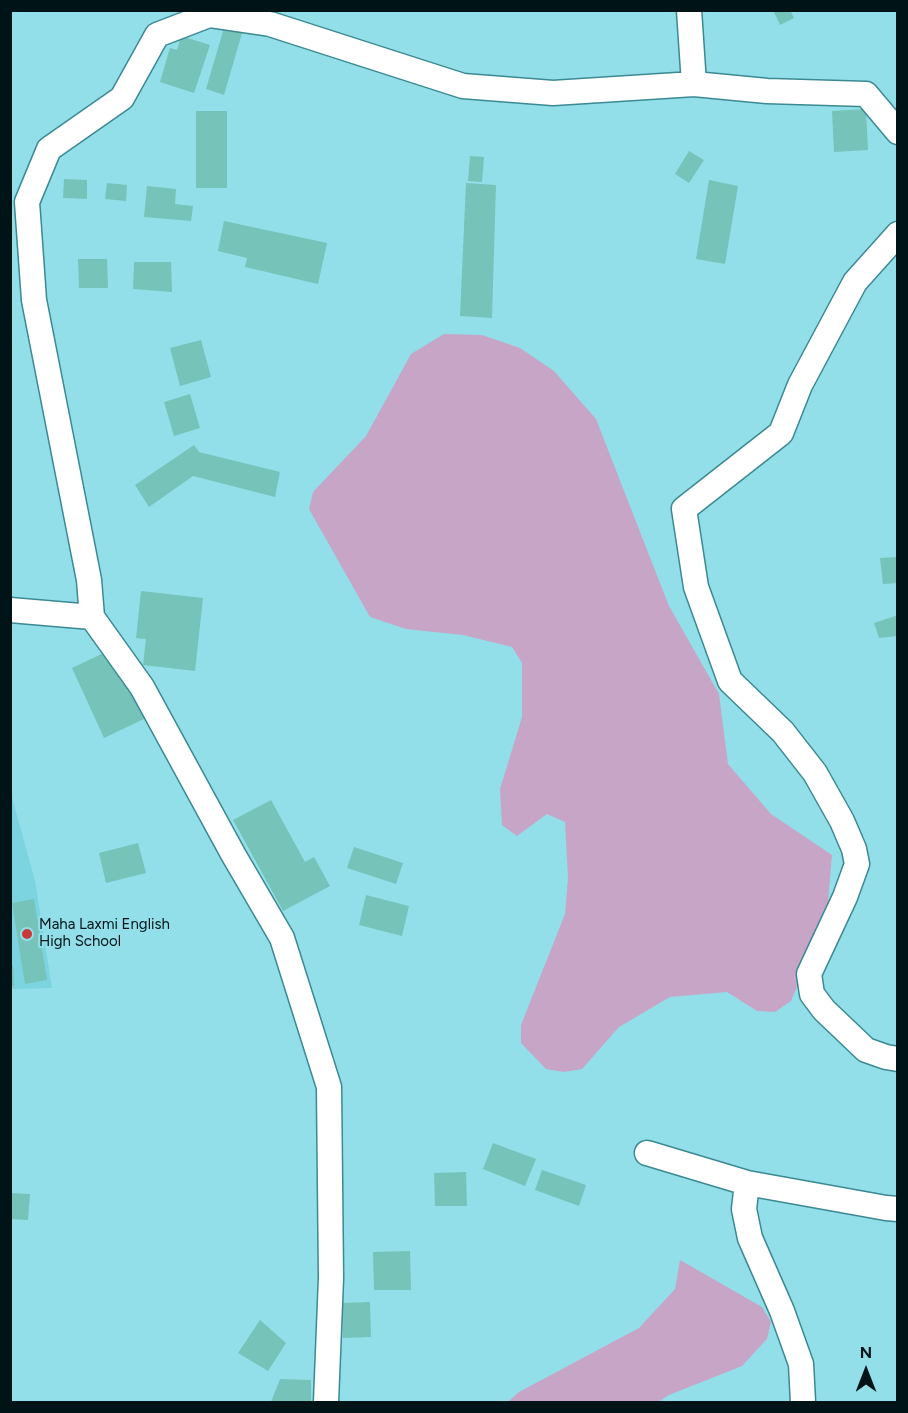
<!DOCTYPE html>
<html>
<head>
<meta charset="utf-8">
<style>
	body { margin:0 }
	#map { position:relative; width:908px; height:1413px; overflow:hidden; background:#92dfe9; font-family:Figtree,sans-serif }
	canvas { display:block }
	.frame { position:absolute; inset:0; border:12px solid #001316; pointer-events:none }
	.north { position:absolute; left:836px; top:1341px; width:60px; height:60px; -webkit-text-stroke:4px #92dfe9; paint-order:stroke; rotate:0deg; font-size:16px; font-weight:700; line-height:24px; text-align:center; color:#001316 }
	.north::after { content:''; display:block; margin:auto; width:21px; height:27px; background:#001316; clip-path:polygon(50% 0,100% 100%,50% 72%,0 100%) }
</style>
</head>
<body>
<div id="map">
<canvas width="908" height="1413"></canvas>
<div class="frame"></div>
<div class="north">N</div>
</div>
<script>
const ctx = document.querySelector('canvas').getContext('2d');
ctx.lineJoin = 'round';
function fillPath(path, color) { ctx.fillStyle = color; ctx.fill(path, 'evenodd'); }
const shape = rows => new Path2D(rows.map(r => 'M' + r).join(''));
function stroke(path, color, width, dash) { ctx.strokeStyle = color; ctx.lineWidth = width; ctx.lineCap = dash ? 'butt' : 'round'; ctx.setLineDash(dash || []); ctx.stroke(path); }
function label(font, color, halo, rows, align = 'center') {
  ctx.font = font + ' Figtree,sans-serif'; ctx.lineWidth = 4.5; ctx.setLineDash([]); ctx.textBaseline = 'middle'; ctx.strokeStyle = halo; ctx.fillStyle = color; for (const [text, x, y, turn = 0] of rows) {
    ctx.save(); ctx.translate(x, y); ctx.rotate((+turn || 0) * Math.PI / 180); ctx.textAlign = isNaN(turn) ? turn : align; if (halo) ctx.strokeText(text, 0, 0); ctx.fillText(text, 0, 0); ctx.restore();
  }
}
const built = shape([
	[10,790,35,881,52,988,11,989]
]);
const green = shape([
	[444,334,482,335,520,348,554,371,596,419,669,606,719,694,728,764,771,814,832,855,827,914,791,1001,775,1012,757,1011,727,992,670,997,619,1027,582,1069,564,1072,546,1069,521,1043,521,1025,565,914,568,878,565,822,547,814,517,836,502,825,500,789,522,717,522,663,512,647,463,635,406,629,370,617,309,509,313,492,366,436,411,354],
	[680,1260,762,1307,771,1322,767,1339,742,1366,669,1395,658,1402,508,1402,519,1392,639,1328,675,1289]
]);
const building = shape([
	[773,10,790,10,794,18,780,25],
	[224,28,242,33,224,95,206,89],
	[181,36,210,45,194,93,160,82,170,48,177,50],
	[866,109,868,150,834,152,832,111],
	[196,111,227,111,227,188,196,188],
	[689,151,704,160,689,183,675,174],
	[470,156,484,157,482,182,468,181],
	[64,179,87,180,87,199,63,198],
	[709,180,738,186,725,264,696,259],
	[107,183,127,185,126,201,105,199],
	[466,183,496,185,492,318,460,316],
	[147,186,176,189,175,204,193,206,191,221,144,217],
	[224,221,327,243,318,284,245,267,247,258,218,251],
	[78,259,107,259,108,288,79,288],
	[134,262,171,262,172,292,133,289],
	[201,340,211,377,180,386,170,348],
	[190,394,200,428,174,436,164,402],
	[194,445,199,452,280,472,275,497,193,476,149,507,135,485],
	[898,557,898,583,883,584,880,558],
	[141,591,203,598,195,671,143,665,146,639,136,638],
	[898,615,898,636,879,638,874,623],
	[114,648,146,718,104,738,72,668],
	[271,800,305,862,314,857,330,886,283,911,233,820],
	[138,843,146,873,106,883,99,853],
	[354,847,403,863,396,884,347,868],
	[366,895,409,906,402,936,359,925],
	[34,899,47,980,25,984,12,903],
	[10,965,13,965,14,986,10,986],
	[493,1143,536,1159,525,1186,483,1169],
	[542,1170,586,1185,579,1206,535,1190],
	[466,1172,467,1206,435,1206,434,1173],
	[10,1193,30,1194,28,1220,10,1219],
	[410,1251,411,1290,374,1290,373,1252],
	[370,1302,371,1337,343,1338,342,1303],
	[260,1320,286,1343,268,1371,238,1353],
	[280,1379,311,1380,311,1402,271,1402]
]);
const street = shape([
	[689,10,694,84],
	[898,234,855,282,800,385,781,433,684,509,696,587,730,681,783,732,815,773,842,821,854,849,857,864,845,897,809,974,812,994,824,1010,866,1050,886,1057,898,1059],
	[10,610,92,617,142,687,233,854,282,938,329,1087,331,1278,326,1402],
	[92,617,89,580,34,300,27,202,49,149,122,98,157,35,209,15,270,24,463,86,553,93,694,84,767,91,866,94,898,132],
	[647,1153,747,1183,886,1208,898,1209],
	[747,1183,744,1209,750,1238,782,1311,801,1364,803,1402]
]);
const markers = [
	[27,934,6,"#c83a38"]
];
const poiNames = [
	["Maha Laxmi English",39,925],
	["High School",39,942]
];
fillPath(built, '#7bd4df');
fillPath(green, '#c7a5c7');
fillPath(building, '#76c3b9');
stroke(street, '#3b8993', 27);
stroke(street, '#fff', 24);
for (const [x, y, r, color] of markers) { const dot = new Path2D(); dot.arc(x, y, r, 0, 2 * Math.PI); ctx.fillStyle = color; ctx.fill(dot); stroke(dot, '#92dfe9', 2); }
label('15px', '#001316', '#92dfe9', poiNames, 'left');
</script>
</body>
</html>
